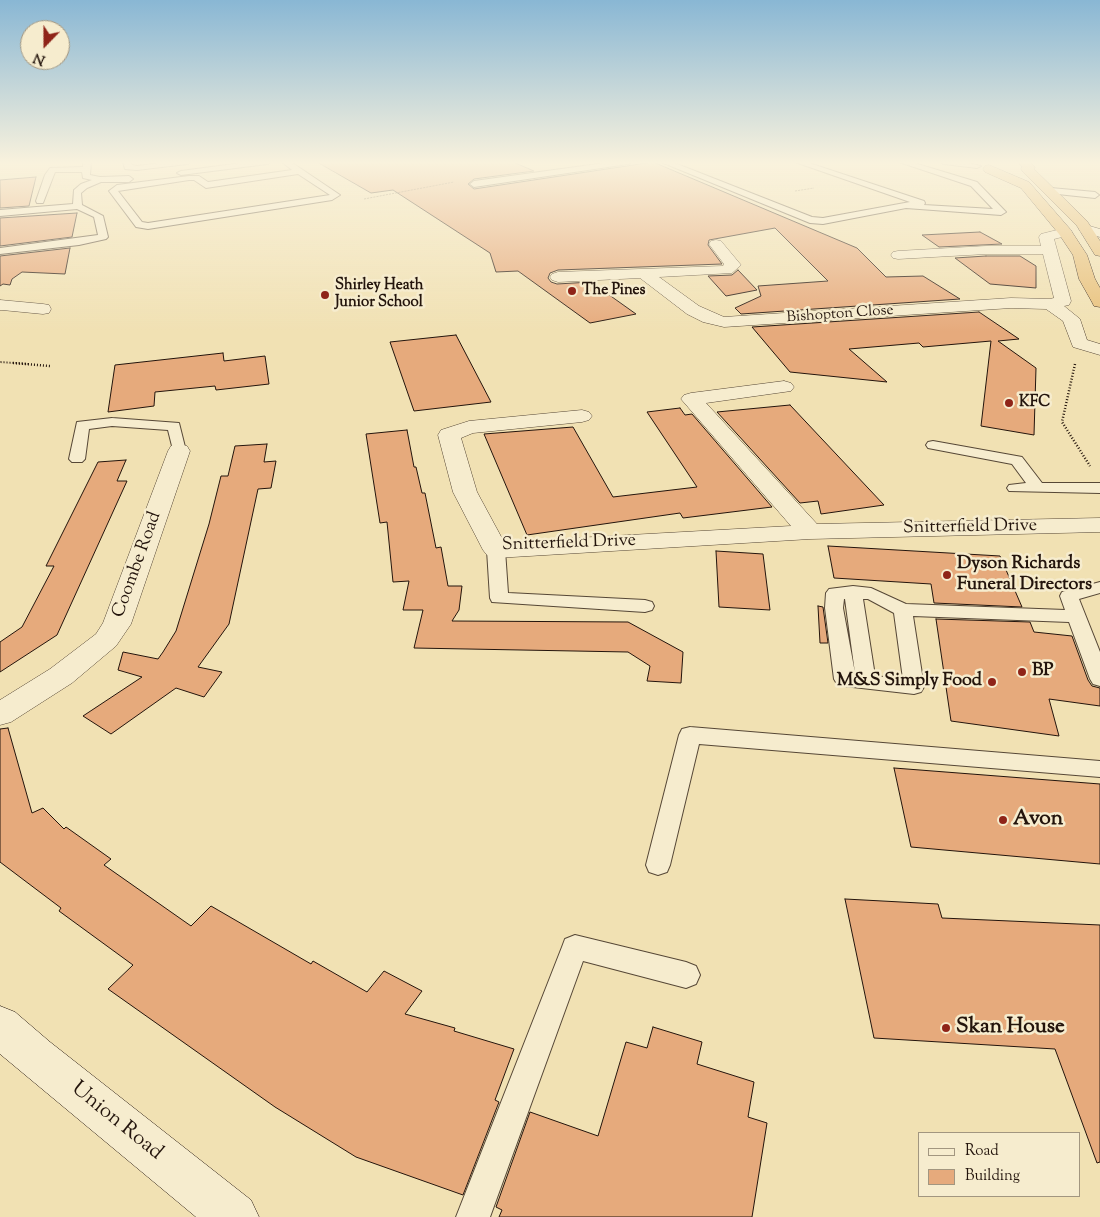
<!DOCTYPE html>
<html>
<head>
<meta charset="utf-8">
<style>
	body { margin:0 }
	#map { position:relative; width:1100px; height:1217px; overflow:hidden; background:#f1e1b3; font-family:"Sorts Mill Goudy",serif }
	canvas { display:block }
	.legend { position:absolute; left:918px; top:1132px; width:162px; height:65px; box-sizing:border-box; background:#f6ecce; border:1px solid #a29680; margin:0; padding:6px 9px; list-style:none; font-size:15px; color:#23140c }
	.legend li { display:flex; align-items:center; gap:10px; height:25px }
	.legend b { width:25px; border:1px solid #a29680 }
	.north { position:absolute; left:20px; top:20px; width:50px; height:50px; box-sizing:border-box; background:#f6ecce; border:1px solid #a29680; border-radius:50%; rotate:202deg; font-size:14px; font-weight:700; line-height:20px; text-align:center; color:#23140c }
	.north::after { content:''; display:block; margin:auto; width:18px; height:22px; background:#8f2418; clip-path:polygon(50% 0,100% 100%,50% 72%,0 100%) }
</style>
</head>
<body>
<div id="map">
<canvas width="1100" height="1217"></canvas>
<ul class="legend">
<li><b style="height:6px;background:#f6ecce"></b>Road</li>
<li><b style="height:14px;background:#e6aa7c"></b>Building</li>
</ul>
<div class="north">N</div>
</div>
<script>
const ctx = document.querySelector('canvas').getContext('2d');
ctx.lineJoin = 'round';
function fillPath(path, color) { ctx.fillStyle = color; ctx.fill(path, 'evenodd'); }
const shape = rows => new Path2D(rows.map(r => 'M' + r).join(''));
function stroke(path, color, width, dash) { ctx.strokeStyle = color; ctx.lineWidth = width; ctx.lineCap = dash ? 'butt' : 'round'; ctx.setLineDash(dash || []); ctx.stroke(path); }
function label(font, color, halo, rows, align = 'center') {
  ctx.font = font + ' "Sorts Mill Goudy",serif'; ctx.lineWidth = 5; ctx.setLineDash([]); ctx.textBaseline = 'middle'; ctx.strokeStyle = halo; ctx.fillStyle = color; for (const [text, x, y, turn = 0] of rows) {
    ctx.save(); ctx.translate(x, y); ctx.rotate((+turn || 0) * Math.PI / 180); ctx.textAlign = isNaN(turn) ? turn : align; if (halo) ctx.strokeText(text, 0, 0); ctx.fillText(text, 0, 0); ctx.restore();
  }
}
const building = shape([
	[317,162,513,162,534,171,474,179,468,184,474,189,653,162,857,248,886,277,923,276,960,299,741,314,735,308,761,296,758,286,828,281,775,228,709,240,708,245,722,264,558,270,550,273,548,278,551,282,557,284,591,282,636,314,590,323,518,271,496,272,490,253,393,190,371,193,317,162],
	[36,177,29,206,0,208,0,180,36,177],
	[77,213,72,237,0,246,0,218,77,213],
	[980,232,1002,244,939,247,922,235,980,232],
	[70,248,65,274,22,272,12,279,10,285,3,284,0,286,0,256,70,248],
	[986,256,1020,256,1036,266,1036,288,990,284,955,258,986,256],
	[738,270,757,290,726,296,708,276,732,275,738,270],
	[979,312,1019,339,998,341,1036,368,1034,435,981,426,991,341,923,347,919,343,849,349,887,382,790,372,752,327,979,312],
	[456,335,491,402,414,411,390,342,456,335],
	[223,353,224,361,265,356,269,384,216,390,215,386,155,392,154,406,108,412,115,365,223,353],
	[790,405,884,505,821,514,818,501,800,503,717,412,790,405],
	[680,408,685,415,692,414,772,507,683,518,680,513,527,535,484,434,573,427,613,497,697,487,647,412,680,408],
	[407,430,414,467,416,467,422,493,425,493,436,548,441,547,448,586,462,586,459,610,452,621,628,622,683,652,681,683,647,681,650,666,628,652,414,648,423,610,403,610,409,581,393,582,387,522,380,523,366,434,407,430],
	[267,444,264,462,276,461,271,488,258,489,229,624,198,667,222,672,204,697,176,688,111,734,83,716,142,677,118,670,123,652,158,659,163,652,176,631,209,524,221,476,228,476,235,446,267,444],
	[126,460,117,481,127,481,57,635,0,672,0,642,22,627,54,566,46,566,98,462,126,460],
	[828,546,1000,556,1022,607,934,603,931,584,834,578,828,546],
	[716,551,763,554,770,610,719,607,716,551],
	[818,606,823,607,828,643,820,643,818,606],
	[936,619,1030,622,1034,632,1072,636,1088,680,1092,686,1100,688,1100,706,1049,699,1059,736,951,721,936,619],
	[8,728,32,813,43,808,64,829,66,827,111,859,104,865,191,926,211,906,311,964,313,961,367,992,384,971,422,991,405,1014,455,1028,454,1031,514,1049,495,1100,499,1102,463,1195,356,1157,275,1107,108,989,133,965,59,911,61,908,0,862,0,729,8,728],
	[894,768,1100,784,1100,864,911,847,894,768],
	[845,899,938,904,942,918,1100,925,1100,1162,1097,1163,1055,1049,874,1038,845,899],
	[653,1027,702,1042,697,1064,754,1082,748,1117,767,1123,752,1217,499,1217,502,1210,496,1207,530,1112,598,1136,626,1042,647,1048,653,1027]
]);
const pathFar2 = shape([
	[795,191,814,188],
	[364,199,454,182]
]);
const pathFar1 = shape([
	[0,362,28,364]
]);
const path = shape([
	[13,363,50,366],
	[1075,364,1062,422,1090,466]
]);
const lane = shape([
	[83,162,91,162,90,175,100,177,129,176,133,179,129,182,101,182,87,188,81,193,82,205,103,216,108,237,106,239,79,245,0,254,0,248,98,235,94,217,77,209,0,216,0,210,73,204,74,190,81,184,92,180,83,178,82,172,55,172,43,203,37,203,36,201,45,175,50,168,83,167,83,162],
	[123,162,131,162,132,165,137,166,168,162,191,162,187,164,137,170,125,169,123,162],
	[249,162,271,162,267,164,181,175,177,173,181,171,249,162],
	[282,162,291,162,340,195,332,200,148,229,136,227,109,191,117,185,189,176,199,176,208,182,292,170,282,162],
	[298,174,330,195,148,223,142,222,118,191,189,180,194,180,206,188,298,174],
	[612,162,632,162,628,164,474,187,470,184,474,181,612,162],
	[661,162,672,162,812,217,823,218,910,202,795,162,806,162,924,201,925,203,924,205,993,209,971,186,899,162,911,162,977,182,1006,212,1001,215,906,208,823,224,810,223,661,162],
	[940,162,963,162,981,166,977,168,944,164,940,162],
	[1051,188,1095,192,1099,195,1095,198,1048,193,1048,189,1051,188],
	[112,418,179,423,186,451,184,454,179,455,174,454,168,430,112,426,89,429,85,459,82,462,72,462,69,459,77,422,112,418],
	[933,441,1022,457,1042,483,1100,483,1100,493,1009,491,1007,488,1009,485,1026,483,1012,464,928,448,926,445,928,442,933,441],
	[496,545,502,546,505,550,508,593,645,600,652,602,654,606,652,610,645,612,492,602,490,598,487,550,490,546,496,545],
	[1100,582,1100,593,1079,599,1100,652,1100,686,1093,684,1090,679,1069,622,913,616,924,687,921,692,914,694,844,686,837,684,834,679,825,608,826,593,829,589,853,586,871,588,906,604,1065,610,1060,596,1062,592,1100,582],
	[844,599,845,599,855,673,843,608,844,599],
	[863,599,868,599,894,613,903,679,875,676,863,599],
	[690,727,1100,761,1100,777,699,744,670,865,667,872,658,875,649,872,646,865,679,735,682,729,690,727],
	[575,935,686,962,696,966,700,975,696,984,686,988,583,961,490,1217,456,1217,562,947,565,939,575,935]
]);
const street = shape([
	[1065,228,1070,229,1072,232,1070,235,1054,239,1071,301,1069,305,1064,306,1080,319,1087,340,1100,344,1100,355,1073,347,1063,321,1046,309,1011,308,724,327,703,322,687,314,640,278,558,282,552,280,550,277,552,274,558,272,723,266,724,264,709,244,711,241,716,240,721,241,741,265,732,273,659,277,699,306,724,317,1011,298,1050,299,1054,298,1043,254,986,254,898,259,893,258,891,255,893,252,898,251,986,246,1041,246,1039,237,1041,234,1065,228],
	[0,300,43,304,49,305,51,309,49,313,43,314,2,310,0,310,0,300],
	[784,381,791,383,794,387,791,391,706,403,817,524,1100,518,1100,532,810,539,496,558,487,555,483,550,453,492,438,435,441,430,469,421,582,410,589,412,592,416,589,420,582,422,473,433,461,438,477,492,504,542,791,526,681,399,684,395,691,393,784,381],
	[179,444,187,446,190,451,131,624,116,646,72,683,11,722,0,725,0,700,50,669,96,634,103,623,168,451,171,446,179,444]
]);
const secondary = shape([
	[1086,225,1100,229,1100,237,1081,232,1079,229,1081,226,1086,225],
	[0,1006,15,1012,50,1042,251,1200,259,1217,196,1217,0,1054,0,1006]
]);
const highway = shape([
	[1018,162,1030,162,1035,167,1034,169,1087,221,1100,241,1100,256,1095,255,1077,226,1023,172,1021,169,1022,167,1018,162],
	[989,165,1029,182,1070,229,1087,255,1095,279,1100,288,1100,307,1094,306,1092,302,1079,279,1073,255,1059,234,1021,188,985,172,983,169,985,166,989,165]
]);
const markers = [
	[572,291,5,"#8f2418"],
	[325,295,5,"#8f2418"],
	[1009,403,5,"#8f2418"],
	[947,575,5,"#8f2418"],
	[1022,672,5,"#8f2418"],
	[992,682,5,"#8f2418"],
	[1003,820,5,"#8f2418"],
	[946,1028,5,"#8f2418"]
];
const farPoinames = [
	["Shirley Heath",335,286],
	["Junior School",335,303],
	["The Pines",582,291],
	["KFC",1019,403]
];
const farStreetnames = [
	["Bishopton Close",840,315,-4]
];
const streetNames = [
	["Snitterfield Drive",970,528,-1],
	["Snitterfield Drive",569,544,-2],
	["Coombe Road",138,565,-70]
];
const poiNames = [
	["Dyson Richards",957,565],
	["Funeral Directors",957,586],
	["BP",1032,672],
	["M&S Simply Food",982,682,"right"]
];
const nearPoinames = [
	["Avon",1013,820],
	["Skan House",956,1028]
];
const nearStreetnames = [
	["Union Road",116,1122,39]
];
fillPath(building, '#e6aa7c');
stroke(building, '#23140c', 1);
stroke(lane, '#564736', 2);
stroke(street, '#564736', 1);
stroke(secondary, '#23140c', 1);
stroke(highway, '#23140c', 1);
stroke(pathFar2, '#23140c', 1, [0.5, 1]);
stroke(pathFar1, '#23140c', 2, [0.5, 1]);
stroke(path, '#23140c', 2.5, [1, 2]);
fillPath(lane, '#f6ecce');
fillPath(street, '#f6ecce');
fillPath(secondary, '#f6ecce');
fillPath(highway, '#e8c07a');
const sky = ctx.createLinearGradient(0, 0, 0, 332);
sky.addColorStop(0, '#89b7d4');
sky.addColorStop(0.49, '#f9f2dd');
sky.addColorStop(1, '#f9f2dd00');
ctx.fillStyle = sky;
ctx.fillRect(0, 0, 1100, 332);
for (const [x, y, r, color] of markers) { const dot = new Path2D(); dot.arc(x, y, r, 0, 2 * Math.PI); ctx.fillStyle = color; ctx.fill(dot); stroke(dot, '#f6ecce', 2); }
label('bold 15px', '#23140c', '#f6ecce', farPoinames, 'left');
label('15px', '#23140c', '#f6ecce', farStreetnames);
label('18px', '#23140c', '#f6ecce', streetNames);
label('bold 18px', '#23140c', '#f6ecce', poiNames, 'left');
label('bold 21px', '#23140c', '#f6ecce', nearPoinames, 'left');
label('21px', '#23140c', '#f6ecce', nearStreetnames);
</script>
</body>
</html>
